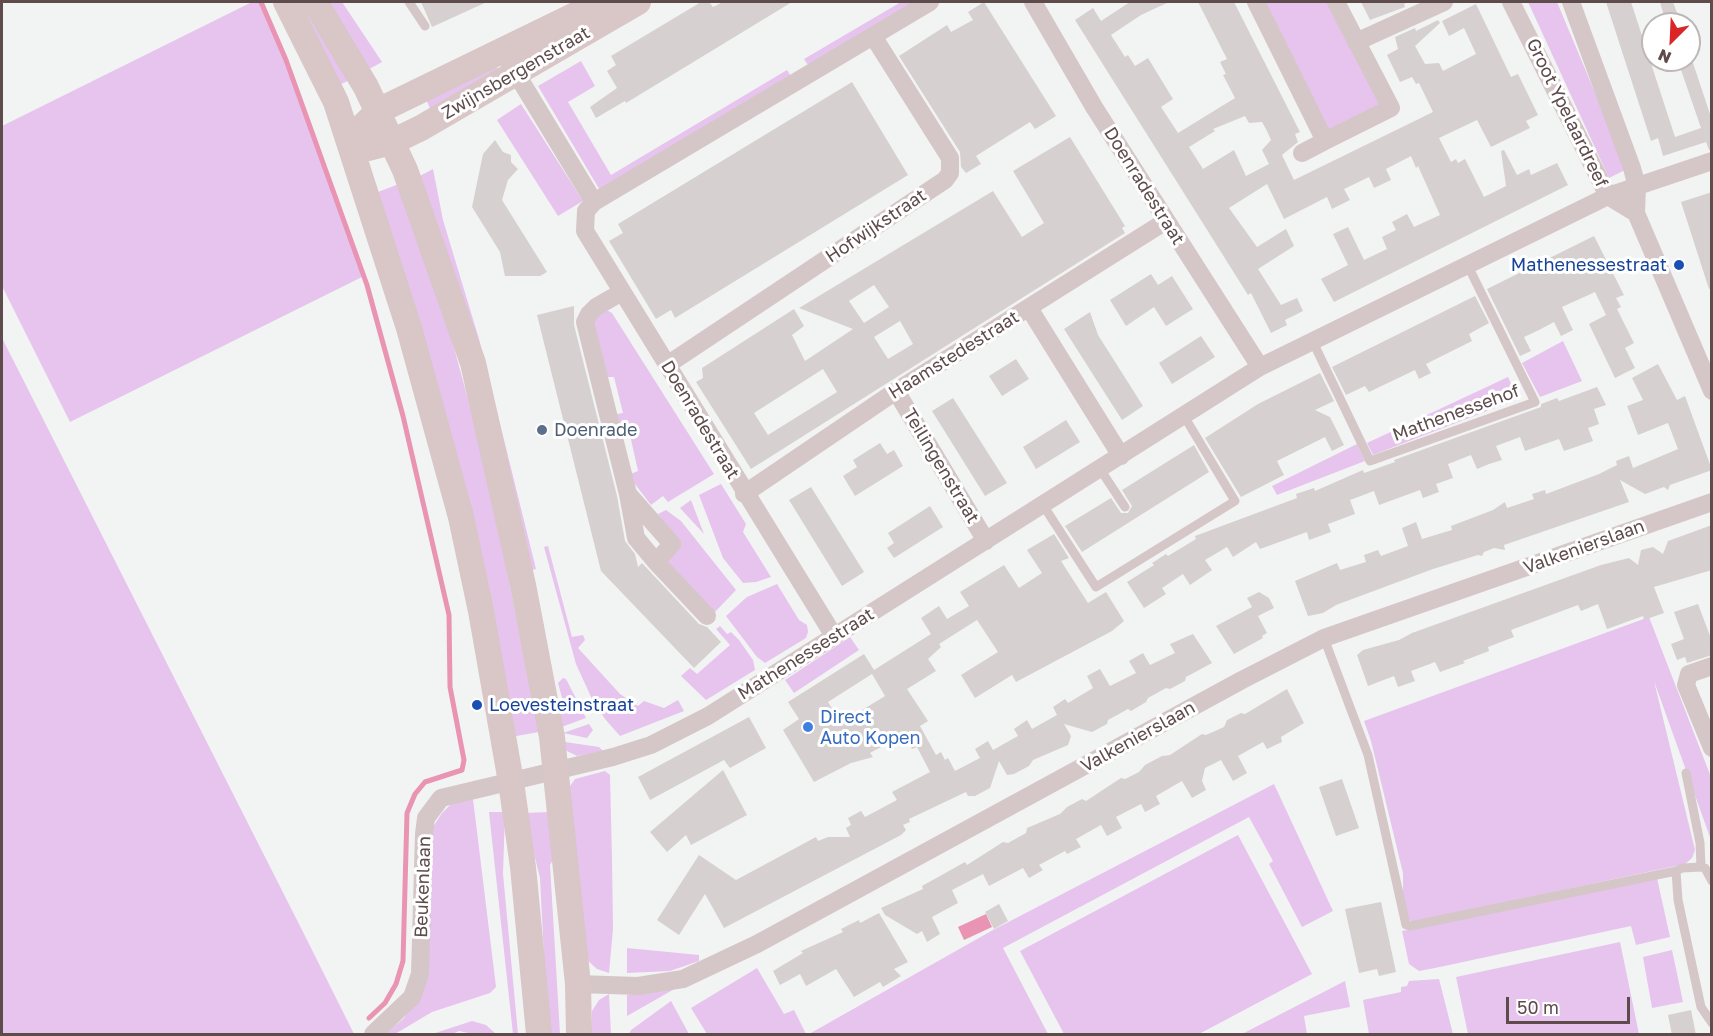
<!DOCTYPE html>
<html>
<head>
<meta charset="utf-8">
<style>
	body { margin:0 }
	#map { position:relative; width:1713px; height:1036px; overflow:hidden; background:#f2f4f3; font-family:"Golos Text",sans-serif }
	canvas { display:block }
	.frame { position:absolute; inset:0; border:3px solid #5e4b4c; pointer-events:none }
	.north { position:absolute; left:1641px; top:12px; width:60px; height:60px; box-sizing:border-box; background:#fff; border:2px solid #bfb7b7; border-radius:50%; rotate:204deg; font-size:16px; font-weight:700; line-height:24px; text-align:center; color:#5e4b4c }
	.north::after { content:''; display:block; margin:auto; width:21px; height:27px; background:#da2627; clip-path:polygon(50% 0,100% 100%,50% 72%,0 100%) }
	.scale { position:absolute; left:1506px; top:997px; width:124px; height:27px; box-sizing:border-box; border:3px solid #5e4b4c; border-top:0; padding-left:8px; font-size:18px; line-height:21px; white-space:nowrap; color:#5e4b4c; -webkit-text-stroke:4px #fff; paint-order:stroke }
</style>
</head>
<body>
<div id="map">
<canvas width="1713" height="1036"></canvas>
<div class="frame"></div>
<div class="north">N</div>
<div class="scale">50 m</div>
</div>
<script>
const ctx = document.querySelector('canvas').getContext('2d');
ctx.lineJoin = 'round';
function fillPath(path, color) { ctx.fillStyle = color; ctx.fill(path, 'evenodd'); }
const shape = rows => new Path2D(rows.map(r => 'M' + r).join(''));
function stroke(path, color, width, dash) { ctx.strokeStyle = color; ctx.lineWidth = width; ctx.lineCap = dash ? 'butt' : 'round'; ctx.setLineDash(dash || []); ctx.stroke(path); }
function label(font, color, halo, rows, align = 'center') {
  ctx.font = font + ' "Golos Text",sans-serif'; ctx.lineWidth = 6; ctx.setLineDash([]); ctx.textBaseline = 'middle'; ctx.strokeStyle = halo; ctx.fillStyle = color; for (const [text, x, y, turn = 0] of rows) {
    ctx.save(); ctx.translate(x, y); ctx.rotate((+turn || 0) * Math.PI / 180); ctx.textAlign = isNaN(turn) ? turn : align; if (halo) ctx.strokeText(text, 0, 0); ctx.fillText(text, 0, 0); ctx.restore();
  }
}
const green = shape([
	[252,2,261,2,311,123,362,277,70,422,2,286,2,126],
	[300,2,310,2,352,79,339,85],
	[321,2,342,2,382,62,362,73],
	[901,2,920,2,810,68,804,59],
	[1263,2,1331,2,1384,105,1328,133],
	[1528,2,1557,2,1627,169,1609,178],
	[581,61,595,86,568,102,611,175,787,70,792,78,601,192,538,86],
	[497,67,498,69,433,115,425,97],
	[521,104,583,201,558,216,497,120],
	[433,169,443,220,479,339,536,569,528,571,416,178],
	[399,184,450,333,469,403,493,500,539,732,511,737,378,192],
	[605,309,612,313,714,474,668,502,663,496,651,505,628,475,638,471,630,435,619,437,612,415,623,413,614,377,603,377,591,319],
	[2,338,301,928,354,1034,2,1034],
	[1563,341,1582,381,1540,397,1522,363],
	[1508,377,1518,399,1373,455,1367,443],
	[1357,444,1365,461,1277,495,1272,486],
	[721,484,746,524,743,532,771,577,756,582,743,583,723,558,699,495],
	[691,500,704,534,680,508],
	[666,510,681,521,736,590,715,612,661,563,672,533,658,514],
	[548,546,572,637,583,635,585,640,578,648,620,694,638,706,644,701,664,708,678,700,684,711,620,736,605,719,592,699,576,664,544,547],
	[777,584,799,620,807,625,808,632,806,638,765,663,757,657,726,616,747,597],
	[1649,617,1711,777,1711,840,1654,681,1695,850,1692,858,1685,864,1412,922,1409,920,1403,897,1403,873,1371,741,1364,721],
	[720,626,727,634,731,632,739,640,753,660,755,670,706,700,681,676,690,668,697,674,730,645,716,629],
	[850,637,859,650,794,693,785,680],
	[563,678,566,679,586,718,556,729,555,723,564,705,558,683],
	[589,724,593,730,587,738,563,733],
	[565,742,599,747,603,751,577,756,565,750],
	[605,771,610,775,612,859,613,929,609,973,597,969,586,959,568,789,575,779],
	[1274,784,1333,911,1302,927,1269,864,1273,861,1249,817,1003,948,1048,1034,809,1034,993,930],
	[473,799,496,987,490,993,432,1012,395,1034,385,1034,404,1018,416,999,431,830,442,813,451,804],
	[489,812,505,812,503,874,518,1034,513,1034],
	[551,812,557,854,550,865,560,1034,548,1034,540,878,524,813],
	[1238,835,1312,974,1199,1034,1064,1034,1020,951],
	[1657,878,1670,937,1636,945,1631,926,1435,968,1419,971,1409,964,1402,931],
	[1620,942,1639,1034,1468,1034,1456,977],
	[627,948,699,955,699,961,670,971,627,973],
	[1672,950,1683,1002,1652,1008,1643,957],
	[757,968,784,1014,794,1010,806,1034,707,1034,691,1008],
	[1439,979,1453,1034,1369,1034,1363,1000,1401,992,1401,987,1407,986,1409,981],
	[1345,981,1350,1007,1304,1016,1307,1034,1242,1034],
	[678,987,627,1016,627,995],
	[609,994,611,1034,591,1034,592,1011,599,1000],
	[671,1001,689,1034,629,1034,631,1030],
	[472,1021,486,1025,496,1034,473,1034,459,1031,452,1034,432,1034]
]);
const water = shape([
	[986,914,992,927,964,940,958,927]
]);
const stream = shape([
	[261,2,286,60,367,285,403,416,449,615,450,687,464,760,462,770,425,782,415,794,407,813,403,961,396,984,385,1003,369,1018]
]);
const building = shape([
	[421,2,487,2,432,27],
	[701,2,709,2,713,7,723,2,792,2,626,103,625,101,596,118,590,107,617,88,607,71,616,65,611,56],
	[984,2,1056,116,1035,129,1030,122,976,156,981,164,966,173,961,167,960,152,899,56,947,25,951,32,973,20,968,12],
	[1130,2,1169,2,1141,15,1111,35,1125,57,1128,55,1135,66,1148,58,1173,99,1161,107,1178,133,1235,98,1223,75,1226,74,1220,62,1227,59,1198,2,1234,2,1300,132,1295,134,1298,142,1282,155,1294,180,1433,112,1419,83,1416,84,1412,77,1400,82,1387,55,1398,49,1395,37,1415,28,1416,31,1438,20,1440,23,1415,46,1425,64,1439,63,1443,71,1476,54,1464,28,1449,36,1442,21,1476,4,1511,77,1518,74,1538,115,1526,121,1530,128,1491,147,1477,120,1439,138,1451,162,1456,159,1458,163,1465,159,1484,197,1506,186,1501,151,1504,150,1517,175,1529,169,1531,175,1557,163,1568,185,1334,302,1321,279,1348,265,1333,234,1348,227,1364,260,1387,249,1382,237,1396,230,1392,222,1407,214,1414,227,1440,215,1418,166,1416,168,1411,156,1386,169,1391,180,1374,188,1369,177,1344,189,1350,200,1332,209,1327,197,1284,219,1267,184,1229,208,1257,247,1286,229,1294,246,1258,269,1281,305,1297,298,1303,311,1285,320,1287,325,1271,333,1251,293,1248,295,1075,20,1093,8,1101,21],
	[1245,116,1249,123,1262,122,1267,131,1271,140,1262,150,1269,164,1246,176,1234,150,1203,169,1189,147,1215,131,1213,129],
	[1361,2,1408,2,1404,4,1405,7,1370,20],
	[1606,2,1631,2,1675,137,1701,128,1679,64,1692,60,1712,120,1712,150,1709,150,1706,142,1663,156,1658,138,1651,141],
	[1660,2,1673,2,1679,18,1666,23],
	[852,82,908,175,675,318,671,310,656,319,609,241,623,233,618,224],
	[1070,137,1125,226,1122,228,1125,233,751,469,696,382,703,378,702,368,794,309,804,326,792,335,805,361,853,329,799,308,993,191,1022,237,1044,223,1013,171],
	[874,285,889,307,864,323,849,301],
	[900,321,913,344,888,359,874,337],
	[823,369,837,392,768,435,754,413],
	[495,140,503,152,511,155,511,162,518,169,508,180,502,200,547,272,540,276,505,276,500,252,472,207,483,154],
	[1712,192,1712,288,1709,289,1681,202],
	[1594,236,1624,295,1616,298,1621,307,1617,309,1634,343,1625,348,1635,368,1615,378,1589,324,1606,315,1595,292,1562,307,1573,330,1561,336,1554,322,1539,330,1524,337,1531,351,1520,356,1487,289],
	[1151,274,1158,285,1172,276,1193,309,1166,326,1154,307,1126,326,1110,300],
	[1475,296,1489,323,1469,334,1472,341,1426,364,1431,373,1419,379,1415,370,1369,392,1365,386,1346,395,1332,367],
	[574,306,574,325,617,496,625,541,635,554,638,567,642,563,699,624,707,627,721,642,694,668,601,571,537,315],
	[1090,312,1098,335,1143,406,1122,420,1064,329],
	[1201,336,1215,357,1172,384,1159,363],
	[1016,359,1029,379,1002,396,989,376],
	[1658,364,1677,400,1685,396,1712,470,1670,485,1668,490,1664,487,1645,494,1620,480,1629,502,1504,545,1505,550,1494,548,1484,552,1482,556,1478,555,1433,569,1336,605,1323,613,1308,616,1295,581,1337,563,1340,570,1366,562,1364,555,1378,550,1381,556,1408,546,1402,528,1416,522,1422,539,1452,530,1451,526,1493,510,1505,502,1507,508,1534,499,1532,494,1545,490,1546,494,1562,488,1599,474,1617,465,1616,461,1629,456,1633,468,1678,449,1668,423,1638,435,1627,406,1643,400,1632,378],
	[1320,373,1334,401,1315,410,1330,417,1344,445,1332,451,1325,437,1277,461,1284,475,1241,497,1205,438,1258,404],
	[1597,387,1606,405,1594,409,1599,424,1588,428,1593,441,1564,451,1559,439,1525,451,1520,437,1496,446,1502,460,1489,464,1477,469,1471,455,1448,464,1453,478,1436,484,1439,492,1423,498,1420,490,1379,505,1374,491,1350,500,1355,514,1328,524,1331,532,1309,540,1307,532,1260,549,1256,542,1233,557,1227,547,1205,560,1212,570,1190,585,1183,574,1162,588,1166,594,1144,608,1127,582,1154,565,1152,563,1166,554,1168,556,1196,539,1195,536,1297,498,1296,494,1314,488,1315,491,1363,470,1364,473,1395,462,1394,460,1541,407,1541,404,1557,398,1559,401],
	[953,398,1007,483,985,496,932,411],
	[1066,420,1080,442,1036,469,1023,447],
	[880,443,887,454,894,450,903,466,855,496,843,476,857,467,853,460],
	[1194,445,1209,472,1082,552,1065,526,1111,498,1121,513,1128,513,1132,506,1122,490],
	[811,487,864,572,842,586,789,500],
	[930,506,943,527,894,558,887,548,894,543,888,533],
	[1712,525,1712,570,1654,587,1664,613,1644,620,1643,616,1607,629,1598,604,1581,611,1578,605,1511,630,1514,637,1488,647,1489,651,1463,661,1465,663,1440,672,1435,662,1411,671,1415,681,1398,687,1394,676,1368,686,1357,655,1363,650,1399,640,1412,633,1601,565,1629,558,1638,565,1641,550,1653,547,1663,554,1668,541],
	[1054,534,1069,558,1061,561,1088,603,1106,592,1124,621,1112,631,1016,682,1012,675,975,698,961,675,998,652,977,620,939,644,941,647,928,659,936,671,907,689,928,721,920,726,936,755,941,752,945,760,948,758,955,771,980,758,975,749,988,741,993,750,1018,736,1014,729,1027,720,1032,729,1057,715,1053,707,1065,699,1068,703,1093,688,1087,676,1100,669,1110,686,1136,673,1129,661,1143,653,1150,665,1175,653,1170,644,1193,634,1212,663,1186,677,1185,681,1170,689,1166,688,1148,698,1146,702,1131,711,1128,709,1108,720,1107,724,1092,732,1064,724,1071,736,1068,745,1033,760,1029,766,1014,774,1007,775,999,761,990,788,975,796,968,796,966,792,909,819,910,822,903,825,906,830,901,835,724,928,705,894,679,935,657,920,699,855,736,880,816,837,818,841,828,837,850,837,846,828,851,825,848,818,861,811,865,817,897,800,892,792,930,772,917,747,912,749,905,734,870,753,873,757,851,763,814,782,783,730,799,719,788,702,864,654,874,670,931,634,921,618,939,606,947,619,969,606,960,592,1004,565,1019,588,1042,573,1027,550],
	[872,674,885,696,841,723,828,702],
	[1259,592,1269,598,1274,608,1258,616,1267,633,1262,636,1263,638,1234,654,1216,626,1252,607,1247,598],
	[1698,604,1712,641,1712,655,1687,663,1685,657,1677,660,1671,644,1684,639,1674,612],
	[1287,689,1304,723,1281,737,1282,742,1267,749,1263,742,1238,756,1247,773,1233,781,1221,760,1205,768,1202,781,1206,790,1192,798,1182,781,1156,796,1160,804,1145,812,1141,804,1116,817,1122,828,1107,836,1101,825,1076,839,1081,847,1067,854,1065,851,1039,865,1043,870,1029,878,1023,868,989,886,983,874,952,890,958,903,932,917,940,934,927,942,922,931,917,934,885,915,881,908,923,889,922,886,965,862,967,865,1003,842,1008,843,1026,833,1027,828,1060,814,1067,807,1082,799,1086,801,1121,778,1125,779,1139,772,1145,765,1162,756,1170,755,1202,734,1206,735,1224,727,1227,720,1241,713,1245,714],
	[749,717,766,748,730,768,724,760,650,800,638,777],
	[723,770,747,815,691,845,686,835,667,852,650,832],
	[1342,779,1359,828,1336,836,1319,787],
	[1381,902,1396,972,1379,976,1377,969,1359,973,1345,909],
	[999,904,1008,921,994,929,985,912],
	[879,913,908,962,894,969,901,976,883,987,880,982,854,997,836,969,806,986,800,974,780,985,773,971,803,953,801,951,843,932,841,929,859,920,860,923],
	[1691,1010,1696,1035,1672,1035,1668,1015]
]);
const lane = shape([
	[409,2,425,26],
	[1313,342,1370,461,1535,402,1468,266],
	[1100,469,1125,507],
	[1043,505,1096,587,1235,501,1184,416],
	[1324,638,1368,755,1406,925,1410,926,1676,871],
	[1686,773,1700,843,1701,867],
	[1712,881,1705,868,1701,867,1682,868,1676,871,1678,900,1701,1007,1712,1023]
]);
const street = shape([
	[1033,2,1094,107,1260,367],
	[1256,2,1325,141,1391,108,1336,2],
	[1511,2,1608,196,1636,213],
	[1571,2,1632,168,1637,187,1636,213,1712,391],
	[1356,42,1444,2],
	[502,50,594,202,586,211,585,231,834,636],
	[1302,153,1325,141],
	[594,202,930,2],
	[622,292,596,307,589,314,585,322,628,494,672,544,656,562,636,538,628,494],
	[1029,308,1121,456],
	[667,365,945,180,950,173,950,158,873,36],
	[896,391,986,541],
	[744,494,896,391,1166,221],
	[656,562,707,616],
	[1712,666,1689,674,1686,685,1712,748],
	[578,984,638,986,683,979,757,944,1242,680,1324,638,1712,502],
	[373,1034,412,997,420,974,424,834,426,818,441,798,613,757,651,745,708,716,1260,367,1608,196,1712,161]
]);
const secondary = shape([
	[286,2,336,102,409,328,461,517,481,611,511,782,523,867,539,1034],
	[315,2,366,87,405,170,473,363,523,585,552,737,578,984,579,1034],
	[349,140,378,111,602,2],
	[353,152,392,142,421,128,638,2]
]);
const markers = [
	[1679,265,6,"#1a4fb4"],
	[542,430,6,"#5c6f8a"],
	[477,705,6,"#1a4fb4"],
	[808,727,6,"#3f7fe0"]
];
const streetNames = [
	["Zwijnsbergenstraat",516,73,-30],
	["Groot Ypelaardreef",1567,113,64],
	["Doenradestraat",1144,186,58],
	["Hofwijkstraat",876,226,-34],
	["Haamstedestraat",954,355,-32],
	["Mathenessehof",1456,413,-20],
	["Doenradestraat",700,420,59],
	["Teilingenstraat",941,466,59],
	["Valkenierslaan",1584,547,-20],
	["Mathenessestraat",806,654,-32],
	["Valkenierslaan",1138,737,-29],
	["Beukenlaan",423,887,-88]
];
const transitNames = [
	["Mathenessestraat",1667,265],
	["Loevesteinstraat",489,705,"left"]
];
const serviceNames = [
	["Doenrade",554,430]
];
const shopNames = [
	["Direct",820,717],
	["Auto Kopen",820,738]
];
fillPath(green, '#e6c4ee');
fillPath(water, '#e894b2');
stroke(stream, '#e894b2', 5);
fillPath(building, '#d6d0d0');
stroke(lane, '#d5c7c8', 9);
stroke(street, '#d5c7c8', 18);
stroke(secondary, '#d9c6c7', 26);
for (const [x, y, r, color] of markers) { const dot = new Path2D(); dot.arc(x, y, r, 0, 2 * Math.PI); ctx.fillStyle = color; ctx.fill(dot); stroke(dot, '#fff', 2); }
label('18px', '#5e4b4c', '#fff', streetNames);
label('18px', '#164399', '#fff', transitNames, 'right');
label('18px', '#4e5e75', '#fff', serviceNames, 'left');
label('18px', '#366cbe', '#fff', shopNames, 'left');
</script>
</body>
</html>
